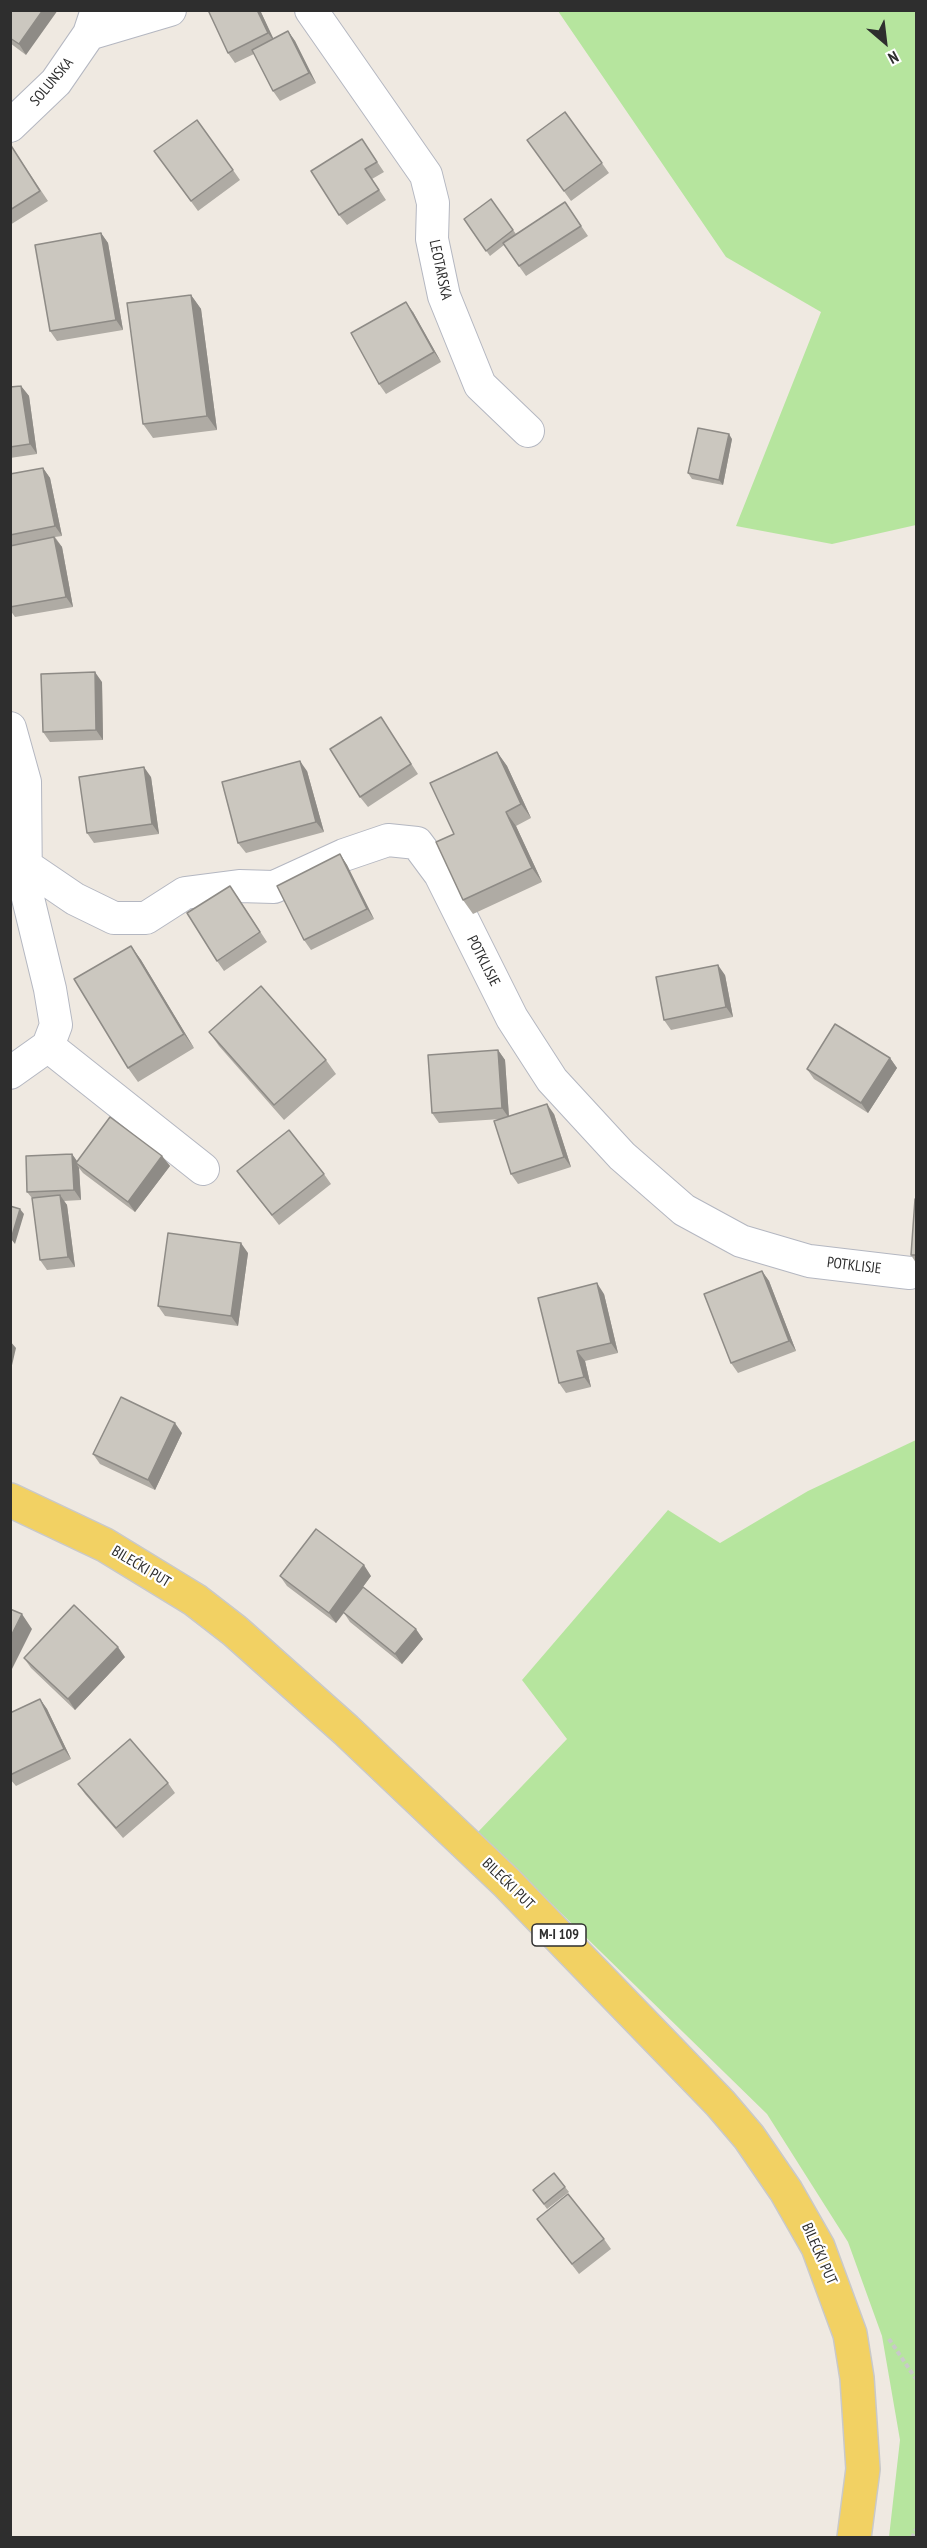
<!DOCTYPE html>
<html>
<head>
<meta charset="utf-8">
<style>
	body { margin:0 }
	#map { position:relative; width:927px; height:2548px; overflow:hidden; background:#efe9e1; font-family:"PT Sans Narrow",sans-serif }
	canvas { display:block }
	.frame { position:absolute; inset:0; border:12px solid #2e2e2e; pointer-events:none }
	.north { position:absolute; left:855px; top:12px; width:60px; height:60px; -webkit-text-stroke:4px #fff; paint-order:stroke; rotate:152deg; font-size:16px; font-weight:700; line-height:24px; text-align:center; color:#2e2e2e }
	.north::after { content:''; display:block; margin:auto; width:21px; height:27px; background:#2e2e2e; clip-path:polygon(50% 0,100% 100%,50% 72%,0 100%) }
</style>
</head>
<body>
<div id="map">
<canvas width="927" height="2548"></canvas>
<div class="frame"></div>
<div class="north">N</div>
</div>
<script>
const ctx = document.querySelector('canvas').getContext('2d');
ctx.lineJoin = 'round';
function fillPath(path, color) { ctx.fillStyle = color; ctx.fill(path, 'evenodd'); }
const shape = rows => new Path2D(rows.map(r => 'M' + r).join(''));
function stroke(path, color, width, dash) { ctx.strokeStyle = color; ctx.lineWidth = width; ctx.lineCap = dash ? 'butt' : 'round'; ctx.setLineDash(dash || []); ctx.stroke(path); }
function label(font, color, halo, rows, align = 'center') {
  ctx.font = font + ' "PT Sans Narrow",sans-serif'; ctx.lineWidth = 4.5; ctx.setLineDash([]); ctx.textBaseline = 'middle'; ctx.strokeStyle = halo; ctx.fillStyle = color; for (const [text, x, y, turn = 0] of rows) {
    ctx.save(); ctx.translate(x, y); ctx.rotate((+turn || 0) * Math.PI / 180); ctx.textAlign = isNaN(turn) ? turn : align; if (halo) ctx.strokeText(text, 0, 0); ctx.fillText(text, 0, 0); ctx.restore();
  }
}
const green = shape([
	[558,11,916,11,916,525,832,544,736,526,821,312,726,257],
	[916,1440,916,2537,889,2537,900,2440,882,2336,848,2242,767,2114,478,1832,567,1739,522,1680,668,1510,720,1543,808,1491]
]);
const path = shape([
	[889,2339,916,2379],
	[912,2538,916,2529]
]);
const minor = shape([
	[311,10,426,175,433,203,432,239,444,296,480,385,528,431],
	[89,34,170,10],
	[10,126,56,82,89,34,97,10],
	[10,728,25,782,26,890,50,989,56,1025,48,1046],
	[25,865,75,899,114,918,146,918,185,893,239,886,274,887,344,855,388,840,417,843,440,874,512,1018,552,1080,622,1156,684,1210,741,1241,809,1261,910,1273],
	[48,1046,203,1169],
	[10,1073,48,1046]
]);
const primary = shape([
	[10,1500,105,1545,195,1600,235,1631,346,1730,507,1883,720,2103,749,2137,786,2191,818,2247,850,2334,857,2378,863,2469,854,2538]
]);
const wall = shape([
	[10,10,26,55,10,43],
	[260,10,273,39,288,31,295,41,316,83,280,101,273,91,254,54,235,63,228,53],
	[565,112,609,173,571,201,527,140],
	[362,139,384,172,372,179,386,200,347,225,339,215],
	[10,144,48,201,10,225],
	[154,151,233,170,240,180,198,211],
	[491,199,516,234,565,202,588,236,526,276,504,245,490,256,464,219],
	[101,233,108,243,123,330,57,341,50,331],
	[191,295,201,309,217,430,153,438,143,424],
	[413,312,441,362,386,394,379,384],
	[21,386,29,396,37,454,10,458,10,387],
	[732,439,723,485,692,479,688,473],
	[43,468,50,478,62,536,55,537,62,547,73,607,15,617,10,610,10,474],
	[102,682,103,740,50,742,43,732],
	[381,717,418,774,368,807,360,797],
	[497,752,507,766,531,818,516,826,542,882,473,914,463,900,454,834],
	[307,771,324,832,246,853,238,843],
	[151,777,159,834,94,843,87,833],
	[340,854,347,865,374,919,311,950,304,940],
	[237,896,267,942,224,971,217,961],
	[131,946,141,960,194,1048,138,1082,128,1068],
	[725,975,733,1017,671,1030,664,1020],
	[209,1032,326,1060,336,1074,284,1120,219,1046],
	[498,1050,505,1060,509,1116,554,1114,571,1167,518,1184,511,1174,501,1119,439,1123,432,1113],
	[890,1058,897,1068,868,1113,814,1079,807,1069],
	[72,1154,77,1161,162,1156,170,1166,135,1212,83,1173,79,1168,81,1200,64,1201,67,1205,75,1267,47,1270,40,1260,32,1198,27,1192],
	[237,1171,324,1174,331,1184,279,1225],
	[916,1199,916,1263,911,1255],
	[248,1253,238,1326,165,1316,158,1306],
	[762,1271,769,1281,796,1351,738,1373,731,1363],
	[604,1294,618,1353,585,1361,591,1387,566,1393,559,1383],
	[182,1433,155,1490,100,1464,93,1454],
	[280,1576,371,1576,360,1591,423,1639,402,1664,350,1622,344,1613,336,1623,287,1586],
	[125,1657,75,1710,31,1668,24,1658],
	[40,1699,47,1709,71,1759,16,1786,10,1779,10,1713],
	[168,1783,175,1793,123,1838,85,1794,78,1784],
	[554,2173,569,2192,547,2209,537,2195],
	[537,2219,604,2239,611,2249,579,2274]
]);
const shadedWall = shape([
	[43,10,58,10,26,55,19,44],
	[257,10,260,10,276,44,268,33],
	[288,31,295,41,316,83,309,73],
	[101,233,108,243,123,330,116,320],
	[191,295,201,309,217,430,207,416],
	[406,302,413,312,441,362,434,352],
	[21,386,29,396,37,454,30,444],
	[729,434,732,439,723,485,719,480],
	[43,468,50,478,62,536,55,526],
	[54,537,62,547,73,607,66,597],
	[95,672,102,682,103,740,96,730],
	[497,752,507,766,531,818,521,804],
	[300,761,307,771,324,832,316,822],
	[144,767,151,777,159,834,152,824],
	[506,812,516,826,542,882,532,868],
	[340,854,347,865,374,919,367,909],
	[131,946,141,960,194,1048,184,1034],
	[718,965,725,975,733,1017,726,1007],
	[498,1050,505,1060,509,1118,502,1108],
	[890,1058,897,1068,868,1113,861,1103],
	[547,1104,554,1114,571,1167,564,1157],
	[72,1154,79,1164,76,1163,79,1168,81,1200,74,1190],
	[162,1156,170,1166,135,1212,128,1202],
	[60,1195,67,1205,75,1267,68,1257],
	[20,1209,24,1214,15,1244,11,1239],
	[241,1243,248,1253,238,1326,231,1316],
	[762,1271,769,1281,796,1351,789,1341],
	[597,1283,604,1294,618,1353,611,1343],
	[10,1341,16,1348,10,1374],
	[577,1351,585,1361,591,1387,584,1377],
	[175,1423,182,1433,155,1490,148,1480],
	[364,1565,371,1576,336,1623,329,1613],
	[22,1614,32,1629,10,1673,10,1638],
	[416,1629,423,1639,402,1664,395,1654],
	[118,1647,125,1657,75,1710,68,1699],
	[40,1699,47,1709,71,1759,64,1749]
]);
const building = shape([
	[10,10,43,10,19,44,10,38,10,10],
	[208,10,257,10,268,33,228,53,208,10],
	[288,31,309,73,273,91,252,50,288,31],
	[565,112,602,163,564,191,527,140,565,112],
	[197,120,233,170,191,201,154,151,197,120],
	[362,139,377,162,365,169,379,190,339,215,311,171,362,139],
	[10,144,40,191,10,210,10,144],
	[491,199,513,230,486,251,464,219,491,199],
	[565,202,581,226,519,266,503,243,565,202],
	[101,233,116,320,50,331,35,245,101,233],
	[191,295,207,416,143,424,127,303,191,295],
	[406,302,434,352,379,384,351,333,406,302],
	[21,386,30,444,10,447,10,387,21,386],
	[698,428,729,434,719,480,688,473,698,428],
	[43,468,55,526,10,535,10,474,43,468],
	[54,537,66,597,10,607,10,546,54,537],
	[95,672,96,730,43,732,41,674,95,672],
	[381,717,411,764,360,797,330,749,381,717],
	[497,752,521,804,506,812,532,868,463,900,436,842,454,834,430,783,497,752],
	[300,761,316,822,238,843,222,782,300,761],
	[144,767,152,824,87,833,79,777,144,767],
	[340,854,367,909,304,940,277,886,340,854],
	[230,886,260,932,217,961,187,913,230,886],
	[131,946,184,1034,128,1068,74,979,131,946],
	[718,965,726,1007,664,1020,656,977,718,965],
	[261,986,326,1060,274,1105,209,1032,261,986],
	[835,1024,890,1058,861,1103,807,1069,835,1024],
	[498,1050,502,1108,432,1113,428,1055,498,1050],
	[547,1104,564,1157,511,1174,494,1121,547,1104],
	[110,1117,162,1156,128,1202,76,1163,110,1117],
	[289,1130,324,1174,272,1215,237,1171,289,1130],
	[72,1154,74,1190,27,1192,26,1156,72,1154],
	[60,1195,68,1257,40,1260,32,1198,60,1195],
	[915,1199,916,1199,916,1255,911,1255,915,1199],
	[10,1206,20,1209,11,1239,10,1239,10,1206],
	[168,1233,241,1243,231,1316,158,1306,168,1233],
	[762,1271,789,1341,731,1363,704,1294,762,1271],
	[597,1283,611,1343,577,1351,584,1377,559,1383,538,1298,597,1283],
	[121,1397,175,1423,148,1480,93,1454,121,1397],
	[316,1529,364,1565,329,1613,280,1576,316,1529],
	[363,1587,416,1629,395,1654,343,1612,363,1587],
	[74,1605,118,1647,68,1699,24,1658,74,1605],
	[10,1609,22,1614,10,1638,10,1609],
	[40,1699,64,1749,10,1775,10,1713,40,1699],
	[130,1739,168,1783,116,1828,78,1784,130,1739],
	[554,2173,565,2187,544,2204,533,2190,554,2173],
	[568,2194,604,2239,572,2264,537,2219,568,2194]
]);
const shields = [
	[559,1935,54]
];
const shieldNames = [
	["M-I 109",559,1935]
];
const streetNames = [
	["SOLUNSKA",52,82,-50],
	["LEOTARSKA",440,270,78],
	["POTKLISJE",483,961,63],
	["POTKLISJE",854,1266,7],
	["BILEĆKI PUT",141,1567,31],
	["BILEĆKI PUT",508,1884,44],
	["BILEĆKI PUT",819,2254,66]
];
fillPath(green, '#b6e59e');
stroke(minor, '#b4b7c1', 34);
stroke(primary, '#c9c9c9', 36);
stroke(path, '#c9c9c9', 4, [4.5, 3]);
stroke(minor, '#fff', 32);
stroke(primary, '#f2d163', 33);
fillPath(wall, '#afaba4');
fillPath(shadedWall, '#8e8b86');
fillPath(building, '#cbc7bf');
stroke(building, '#8e8b86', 1.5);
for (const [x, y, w] of shields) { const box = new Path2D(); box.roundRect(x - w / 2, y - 11, w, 22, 4.5); ctx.fillStyle = '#fff'; ctx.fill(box); stroke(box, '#2e2e2e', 1.5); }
label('bold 14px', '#2e2e2e', null, shieldNames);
label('15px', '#2e2e2e', '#fff', streetNames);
</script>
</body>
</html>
